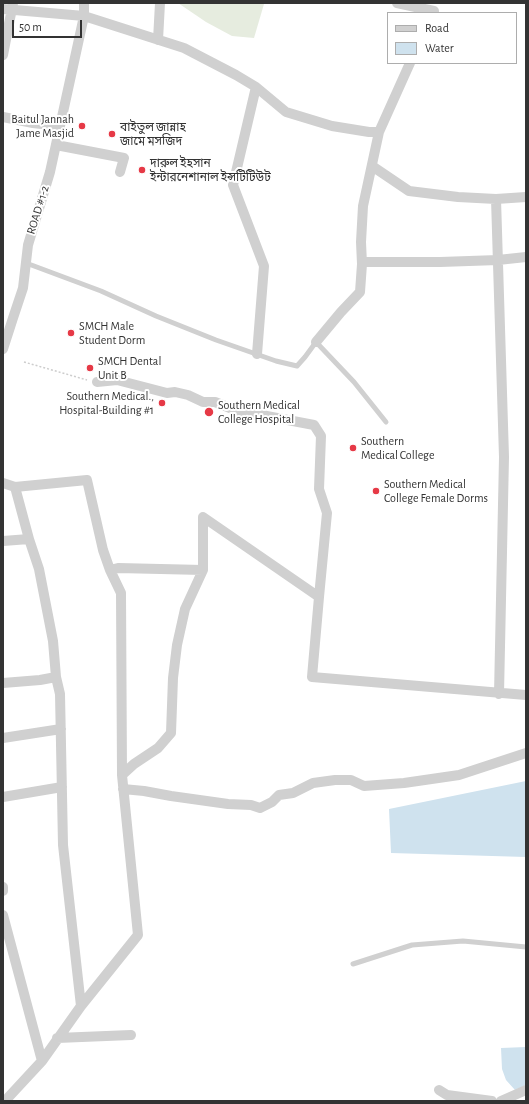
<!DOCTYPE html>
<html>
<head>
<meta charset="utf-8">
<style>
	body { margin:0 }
	#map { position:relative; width:529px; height:1104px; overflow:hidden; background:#fff; font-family:"Alegreya Sans",sans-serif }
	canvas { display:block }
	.frame { position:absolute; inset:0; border:4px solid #333; pointer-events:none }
	.legend { position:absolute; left:387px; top:12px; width:130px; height:52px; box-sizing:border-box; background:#fff; border:1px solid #adadad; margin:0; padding:5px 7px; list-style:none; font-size:12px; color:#333 }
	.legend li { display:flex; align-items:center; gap:8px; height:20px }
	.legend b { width:20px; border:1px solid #adadad }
	.scale { position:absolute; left:12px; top:20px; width:70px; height:18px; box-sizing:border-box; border:2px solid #333; border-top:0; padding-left:5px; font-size:12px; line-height:14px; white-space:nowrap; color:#333; -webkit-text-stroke:3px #fff; paint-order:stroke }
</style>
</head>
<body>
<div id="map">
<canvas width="529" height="1104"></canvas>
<div class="frame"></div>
<ul class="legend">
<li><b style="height:5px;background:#d0d0d0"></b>Road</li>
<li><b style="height:11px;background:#cfe2ee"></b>Water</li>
</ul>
<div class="scale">50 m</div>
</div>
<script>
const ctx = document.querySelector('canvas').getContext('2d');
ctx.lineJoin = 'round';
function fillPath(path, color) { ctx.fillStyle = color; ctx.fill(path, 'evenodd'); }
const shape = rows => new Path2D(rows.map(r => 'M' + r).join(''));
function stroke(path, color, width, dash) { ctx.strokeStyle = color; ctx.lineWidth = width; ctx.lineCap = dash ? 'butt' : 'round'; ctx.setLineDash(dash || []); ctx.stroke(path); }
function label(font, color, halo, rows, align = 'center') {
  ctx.font = font + ' "Alegreya Sans","Noto Sans Bengali",sans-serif'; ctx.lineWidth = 4; ctx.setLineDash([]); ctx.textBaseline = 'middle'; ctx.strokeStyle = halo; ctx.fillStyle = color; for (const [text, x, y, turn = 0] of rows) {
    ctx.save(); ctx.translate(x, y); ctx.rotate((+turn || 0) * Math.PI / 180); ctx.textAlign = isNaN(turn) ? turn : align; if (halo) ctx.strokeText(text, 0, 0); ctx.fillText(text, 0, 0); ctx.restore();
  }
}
const green = shape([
	[178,3,263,3,264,4,254,38,232,36,206,22]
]);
const water = shape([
	[526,781,526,857,391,853,389,809],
	[526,1047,526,1085,515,1090,506,1080,502,1069,501,1048]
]);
const path = shape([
	[24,362,87,380]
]);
const lane = shape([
	[26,263,101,291,156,316,216,340,276,361,297,366,305,357,316,342,354,382,386,422],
	[353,964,412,945,463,941,526,947]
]);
const street = shape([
	[397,3,434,11],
	[3,9,84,16,184,48,236,75,256,87,286,112,332,126,369,132,379,132],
	[158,40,160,3],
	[3,55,13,3],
	[256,87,233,185,264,266,257,354],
	[3,117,33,123,59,126],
	[56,145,124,158,120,172],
	[372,166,409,191,458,197,496,199,526,197],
	[496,199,504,457,499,694],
	[362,262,440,262,498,260,526,257],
	[316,342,341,312,360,292,362,264,361,242,363,206,379,132,410,63],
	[3,349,13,318,23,288,28,245,50,172,84,16,84,3],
	[97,382,117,380,167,393,175,392,188,395,203,402,215,402,235,410,314,425,321,436,319,489,327,513,319,597],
	[3,483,15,487,29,539,39,569,53,641,56,677,60,694,63,845,81,1006],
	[3,541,29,539],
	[110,570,118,568,203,570],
	[3,683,40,680,56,677],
	[3,738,61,729],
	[122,775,134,764,158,748,171,733,173,678,177,645,185,609,203,570,203,517,319,597,312,677,526,695],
	[123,789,144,791,171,796,228,804,251,805,260,808,272,802,279,795,293,793,313,783,335,780,351,780,364,786,404,783,459,775,526,753],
	[3,797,62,787],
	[3,887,3,891],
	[3,915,42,1061],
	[57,1038,131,1035],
	[439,1090,447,1095,492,1101],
	[5,1101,42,1061,81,1006,138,935,122,775,121,593,110,570,103,550,87,480,15,487],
	[501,1101,526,1090]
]);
const markers = [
	[82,126,4,"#e63946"],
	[112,134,4,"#e63946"],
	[142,170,4,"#e63946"],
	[71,333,4,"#e63946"],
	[90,368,4,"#e63946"],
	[162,403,4,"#e63946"],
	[209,412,5,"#e63946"],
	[353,448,4,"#e63946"],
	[376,491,4,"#e63946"]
];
const poiNames = [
	["Baitul Jannah",74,119,"right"],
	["Jame Masjid",74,133,"right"],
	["বাইতুল জান্নাহ",120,127],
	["জামে মসজিদ",120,141],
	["দারুল ইহসান",150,163],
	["ইন্টারনেশানাল ইন্সটিটিউট",150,177],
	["SMCH Male",79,326],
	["Student Dorm",79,340],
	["SMCH Dental",98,361],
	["Unit B",98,375],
	["Southern Medical.,",154,396,"right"],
	["Hospital-Building #1",154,410,"right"],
	["Southern Medical",218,405],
	["College Hospital",218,419],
	["Southern",361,441],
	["Medical College",361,455],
	["Southern Medical",384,484],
	["College Female Dorms",384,498]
];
const streetNames = [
	["ROAD #1-2",38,210,-73]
];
fillPath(green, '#e6ecdf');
fillPath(water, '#cfe2ee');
stroke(path, '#cdcdcd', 1.5, [2, 2]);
stroke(lane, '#d0d0d0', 5);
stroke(street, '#d0d0d0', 10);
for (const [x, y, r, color] of markers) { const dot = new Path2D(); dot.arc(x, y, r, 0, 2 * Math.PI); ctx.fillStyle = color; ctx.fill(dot); stroke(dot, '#fff', 1.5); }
label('12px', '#333', '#fff', poiNames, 'left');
label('12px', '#333', '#fff', streetNames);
</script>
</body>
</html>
